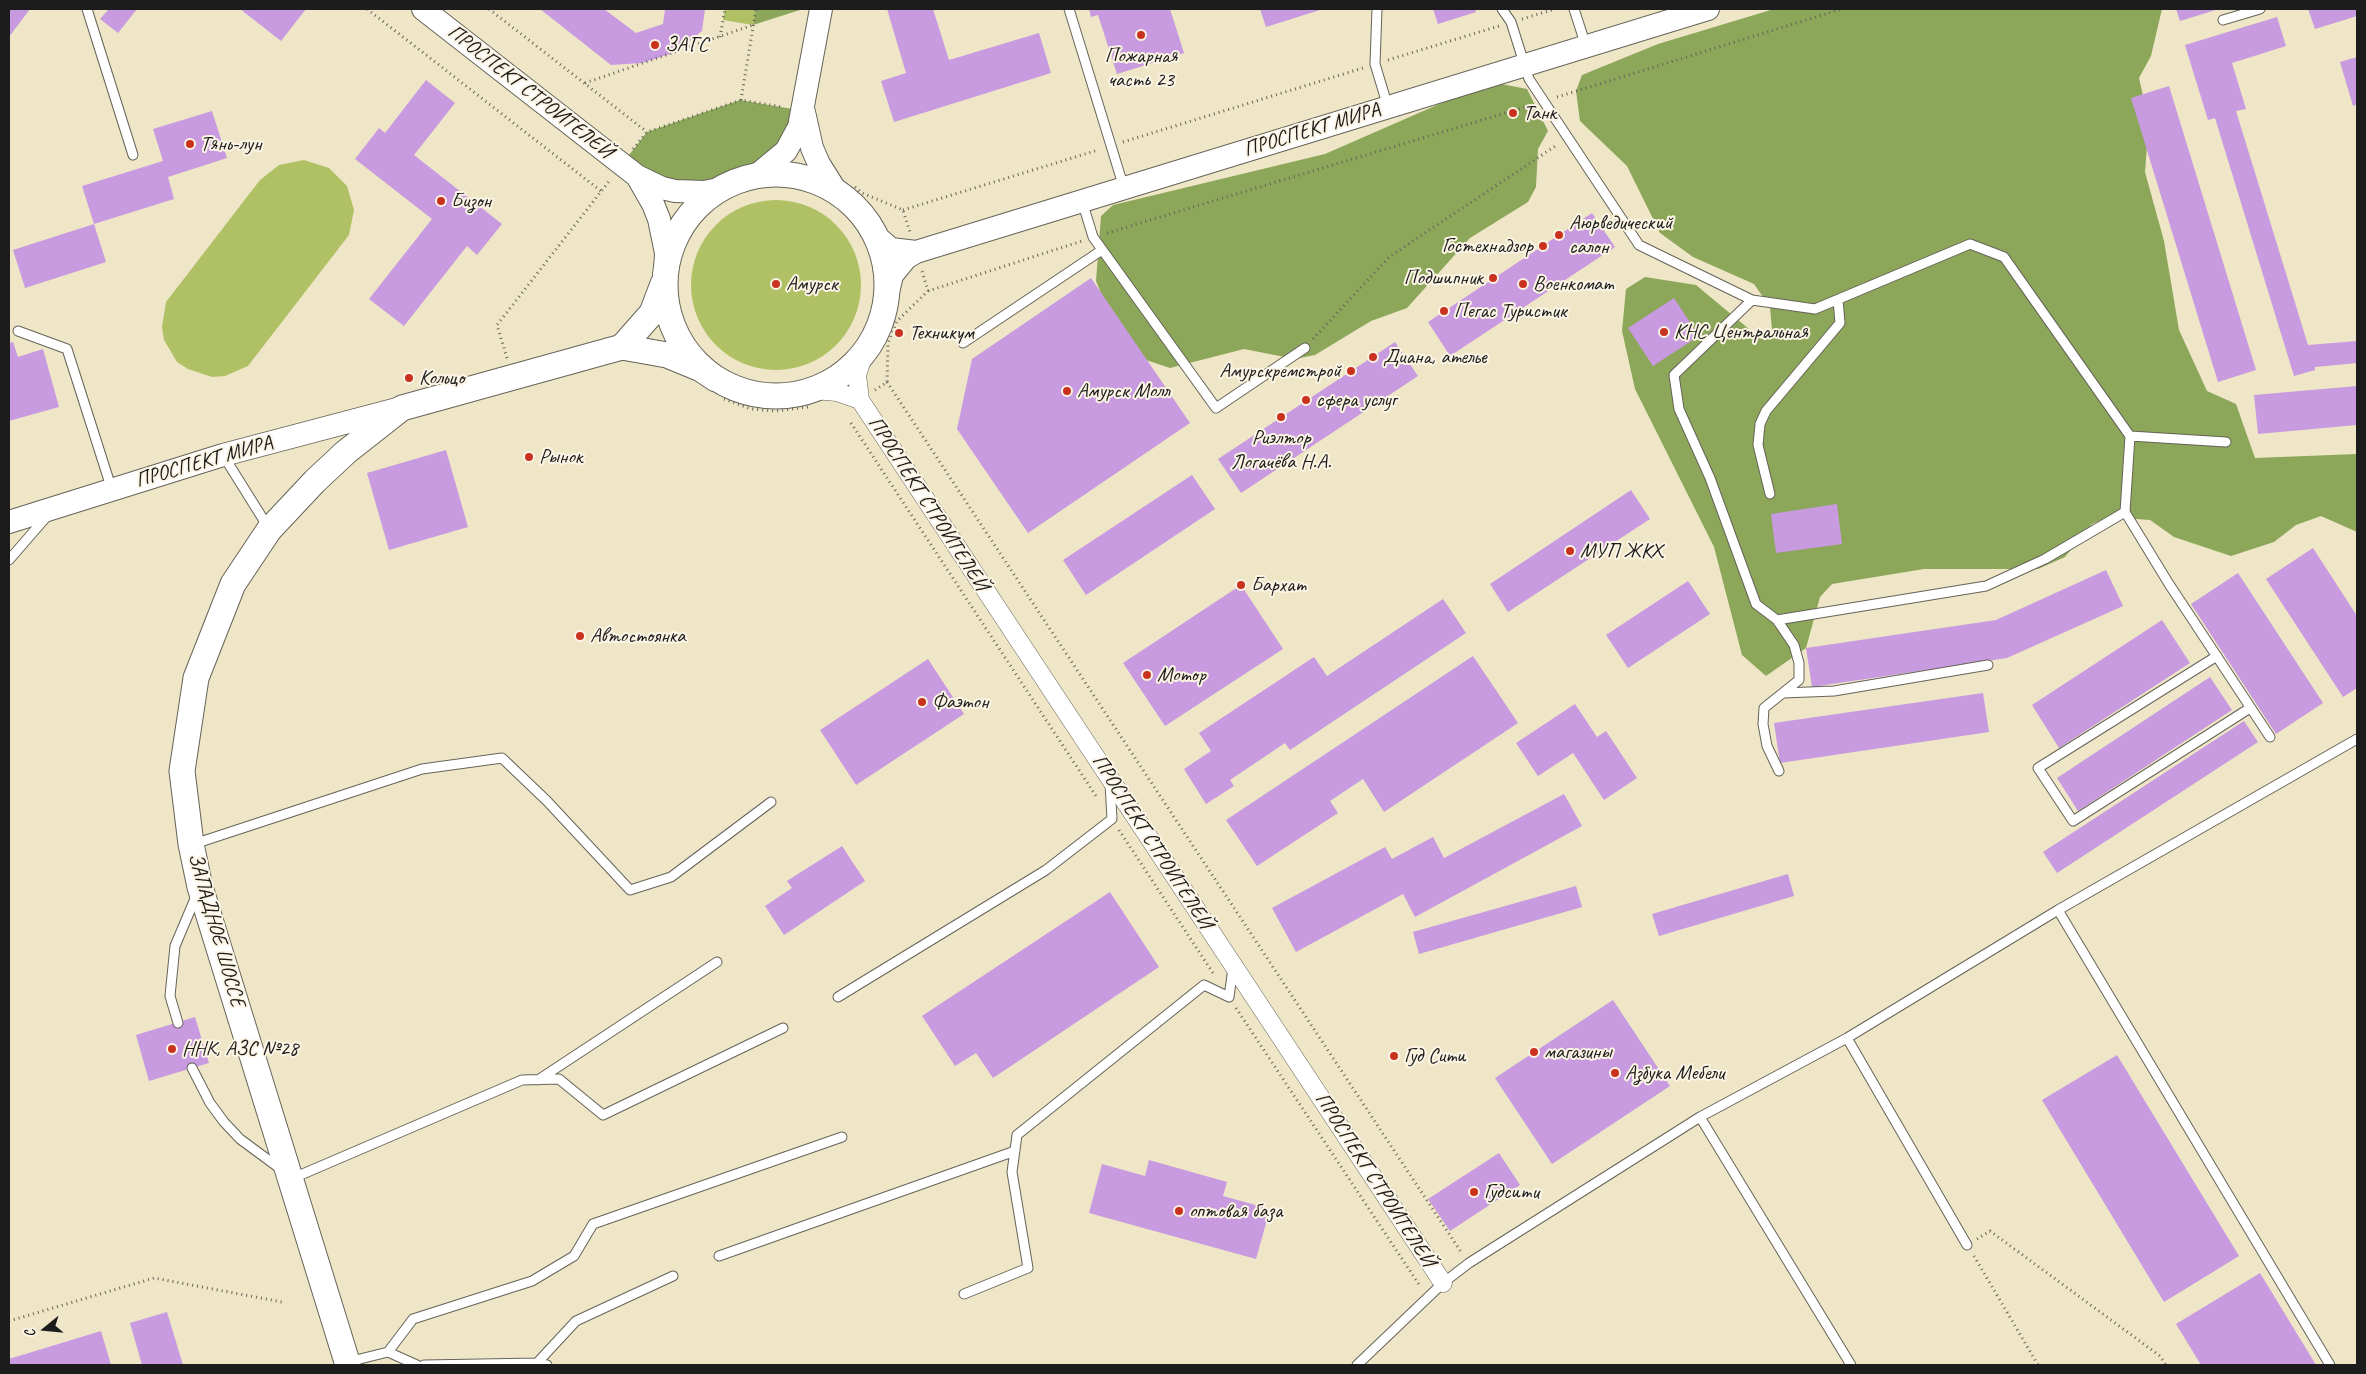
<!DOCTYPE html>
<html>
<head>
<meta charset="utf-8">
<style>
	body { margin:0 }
	#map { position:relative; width:2366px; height:1374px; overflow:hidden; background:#eee6c7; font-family:Caveat,sans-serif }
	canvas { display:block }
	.frame { position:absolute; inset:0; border:10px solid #1c1c1c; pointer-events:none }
	.north { position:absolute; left:20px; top:1304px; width:50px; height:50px; -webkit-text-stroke:4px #fcf5e5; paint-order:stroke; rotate:253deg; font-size:14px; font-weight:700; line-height:20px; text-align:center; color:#1c1c1c }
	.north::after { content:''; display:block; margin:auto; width:18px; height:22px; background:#1c1c1c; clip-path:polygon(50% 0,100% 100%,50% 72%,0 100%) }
</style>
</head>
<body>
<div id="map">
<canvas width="2366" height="1374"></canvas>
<div class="frame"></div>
<div class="north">С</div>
</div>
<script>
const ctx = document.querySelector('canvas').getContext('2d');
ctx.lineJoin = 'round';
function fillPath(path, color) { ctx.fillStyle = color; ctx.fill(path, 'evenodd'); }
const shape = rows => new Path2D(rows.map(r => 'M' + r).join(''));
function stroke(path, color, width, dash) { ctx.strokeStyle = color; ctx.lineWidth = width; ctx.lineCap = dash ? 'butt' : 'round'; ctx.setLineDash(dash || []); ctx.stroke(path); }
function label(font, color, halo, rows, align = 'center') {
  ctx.font = font + ' Caveat,sans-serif'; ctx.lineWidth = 4; ctx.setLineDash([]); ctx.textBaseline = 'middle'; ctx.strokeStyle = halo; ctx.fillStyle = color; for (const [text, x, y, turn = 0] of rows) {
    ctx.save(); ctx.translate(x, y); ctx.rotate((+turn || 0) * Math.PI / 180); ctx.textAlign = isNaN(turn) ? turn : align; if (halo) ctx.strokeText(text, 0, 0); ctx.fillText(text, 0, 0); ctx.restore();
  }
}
const green = shape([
	[725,9,756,9,753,25,723,20],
	[304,160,329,168,347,186,354,210,349,235,248,366,225,376,212,377,188,369,177,362,164,340,162,327,166,302,260,180,279,165],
	'691 285a85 85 0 1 1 170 0a85 85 0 1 1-170 0Z'
]);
const forest = shape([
	[756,9,803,9,753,25],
	[1774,9,2162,9,2151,56,2139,78,2149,121,2145,172,2164,241,2179,330,2207,391,2236,404,2255,458,2357,454,2357,532,2321,516,2296,525,2274,542,2231,556,2174,537,2150,520,2109,517,2092,524,2065,557,2038,569,1924,569,1832,584,1820,597,1806,648,1766,676,1742,655,1714,547,1635,389,1622,331,1626,289,1645,277,1696,285,1761,339,1772,330,1770,307,1754,284,1693,257,1660,233,1627,166,1580,121,1576,91,1582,75,1658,44],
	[1501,84,1527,89,1548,131,1538,149,1536,187,1528,202,1470,238,1407,308,1371,321,1315,355,1295,359,1244,349,1170,368,1140,358,1120,340,1096,281,1101,216,1113,205,1325,154,1469,91],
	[740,100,804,111,757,175,737,180,719,189,704,192,622,164,647,132]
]);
const building = shape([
	[9,9,30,9,9,37],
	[109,9,137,9,118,33,100,19],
	[240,9,306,9,281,41],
	[540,9,604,9,636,33,663,24,665,9,705,9,702,31,676,52,642,63,611,65],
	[887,9,933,9,949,60,1039,33,1051,73,894,122,881,81,906,73],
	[1089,9,1170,9,1184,53,1117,74,1098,15,1091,17],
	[1260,9,1323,9,1266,27],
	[1433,9,1475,9,1476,12,1438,24],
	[2176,9,2219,9,2180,21],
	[2308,9,2357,9,2357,16,2315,29],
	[2277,17,2286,46,2232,63,2246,109,2236,111,2308,345,2357,341,2357,363,2315,367,2315,370,2294,376,2215,118,2208,120,2185,45],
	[2357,57,2357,104,2353,106,2340,62],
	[426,80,455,103,414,155,502,224,477,255,467,246,404,326,369,299,432,219,355,159,379,128,385,133],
	[2169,86,2256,370,2218,382,2131,98],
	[212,111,227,158,168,177,174,199,94,224,82,186,163,161,153,129],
	[1592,213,1615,247,1450,356,1428,322],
	[94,224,106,262,25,288,13,250],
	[1091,278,1190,423,1028,533,957,429,972,359],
	[1674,298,1699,336,1653,366,1628,328],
	[13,342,18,357,43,349,59,407,9,421,9,343],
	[1395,342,1418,376,1241,493,1218,459],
	[2357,386,2357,425,2258,434,2254,395],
	[446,450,468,527,389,550,367,473],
	[1192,475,1215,509,1086,595,1063,560],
	[1631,490,1650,519,1508,612,1490,584],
	[1837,504,1842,544,1776,553,1771,514],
	[2313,548,2357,616,2357,688,2343,697,2266,579],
	[2106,570,2123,606,2007,658,1812,687,1806,648,1996,620],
	[2238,573,2323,703,2276,734,2191,604],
	[1688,581,1710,614,1628,668,1606,635],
	[1241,585,1283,649,1165,726,1123,663],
	[1443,599,1466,633,1290,750,1285,743,1230,780,1234,786,1206,804,1184,769,1211,751,1199,733,1314,657,1327,676],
	[2162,620,2190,663,2059,748,2032,705],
	[1473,656,1518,723,1384,812,1363,779,1330,801,1338,813,1257,866,1226,820],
	[928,659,964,714,856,785,820,730],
	[2210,677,2232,710,2078,811,2057,778],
	[1983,693,1989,732,1780,763,1774,723],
	[1575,704,1597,737,1606,731,1637,778,1604,800,1573,753,1538,776,1516,743],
	[2244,721,2258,742,2057,873,2043,852],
	[1564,794,1582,826,1415,917,1403,894,1296,952,1272,908,1385,847,1392,859,1433,837,1444,858],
	[842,846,865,881,784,935,765,906,792,888,787,881],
	[1788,874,1794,896,1659,936,1652,914],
	[1576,886,1582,907,1419,954,1413,932],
	[1110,892,1159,967,993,1078,976,1053,955,1066,922,1016],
	[1613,1000,1670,1086,1552,1164,1495,1078],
	[195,1017,209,1063,149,1081,136,1035],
	[2117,1055,2239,1256,2164,1302,2042,1100],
	[1499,1153,1520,1185,1450,1231,1428,1199],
	[1149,1160,1227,1182,1223,1196,1270,1209,1256,1259,1089,1213,1102,1164,1145,1176],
	[2260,1273,2316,1365,2201,1365,2176,1324],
	[167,1312,183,1365,142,1365,130,1323],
	[101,1331,111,1365,9,1365,9,1359]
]);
const path = shape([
	[367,9,601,191],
	[489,9,647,132],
	[1522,19,1555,9],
	[720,37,725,9],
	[1388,60,1499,26],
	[585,83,753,25],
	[1557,97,1842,9],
	[741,100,756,9],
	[1123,142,1363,68],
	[633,149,647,132,741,100,783,107],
	[855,187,862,193,903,210,910,232],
	[903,210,1098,150],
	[1107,233,1532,105],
	[928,291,1082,241],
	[1313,339,1389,257,1557,145],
	[507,358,497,325,610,180],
	[887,382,1461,1252],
	[875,390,887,382,888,343,897,321,928,291,922,271],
	[724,399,751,409,775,411,808,407],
	[851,423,1096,796],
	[1119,830,1213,973],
	[1236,1008,1420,1286],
	[1977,1239,1990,1231,2160,1356,2166,1365],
	[1974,1256,2038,1365],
	[9,1321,154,1278,282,1302]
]);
const service = shape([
	[87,9,133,155],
	[1069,9,1124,188],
	[1377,9,1375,64,1388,107],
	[1502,9,1511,22,1529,79,1639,245,1752,300,1815,309,1970,244,2004,257,2130,436,2125,512,2169,584,2270,737],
	[1574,9,1586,46],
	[2223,20,2260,9],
	[1082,201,1093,237,1216,408,1305,348],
	[1752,300,1674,375,1679,409,1710,478,1756,604,1777,620,1986,586,2045,559,2125,512],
	[18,331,67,349,112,490],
	[963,343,1102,250],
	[2130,436,2226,442],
	[223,455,268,527],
	[1770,494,1758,445,1760,424,1766,411,1840,323,1838,300],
	[9,560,48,515],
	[1777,620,1794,645,1799,663,1799,680,1764,708,1763,724,1767,746,1779,771],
	[2217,656,2038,768,2073,821,2250,708],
	[1783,693,1834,691,1988,665],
	[194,844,422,769,502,758,547,801,630,890,671,877,771,802],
	[2058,910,2330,1365],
	[838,997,1046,870,1112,819,1110,783],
	[178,1023,170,996,175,946,197,894],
	[1847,1038,1967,1245],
	[192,1068,210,1103,224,1122,240,1139,282,1170],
	[538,1080,717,962],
	[1700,1117,1851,1365],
	[291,1179,522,1080,559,1079,603,1115,783,1028],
	[719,1256,1015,1151],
	[964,1294,1028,1268,1012,1172,1017,1135,1204,985,1229,997,1233,968],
	[388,1352,417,1365],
	[348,1362,388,1352,413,1319,532,1281,574,1256,593,1224,842,1137],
	[537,1363,576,1321,673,1276],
	[424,1365,537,1363,547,1365],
	[1357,1365,1443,1283,1469,1263,1700,1117,1847,1038,2058,910,2357,739]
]);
const minor = shape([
	[864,354,857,375,860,400,1443,1283],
	[815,390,837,392,860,400]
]);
const tertiary = shape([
	[423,9,637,176,662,188,675,191,704,192,719,189],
	[804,112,812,148,819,164,836,191],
	[757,175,786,151,799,127,821,9],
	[637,176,653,204,659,219,666,253,665,273],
	[877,237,891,249,916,252],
	[887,297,892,275,906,258,916,252,1708,9],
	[9,522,223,455,401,408]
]);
const secondary = shape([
	'665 285a111 111 0 1 1 222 0a111 111 0 1 1-222 0Z',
	[622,347,652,313,663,284],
	[348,1365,200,887,191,844,182,771,196,678,233,584,269,530,315,481,346,452,402,408,622,347,667,355,701,369,716,379]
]);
const markers = [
	[1141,35,5,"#c8321e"],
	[655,45,5,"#c8321e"],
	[1513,113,5,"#c8321e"],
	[190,144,5,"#c8321e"],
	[441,201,5,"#c8321e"],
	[1559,235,5,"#c8321e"],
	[1543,246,5,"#c8321e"],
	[1493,278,5,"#c8321e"],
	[776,284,5,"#c8321e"],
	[1523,284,5,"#c8321e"],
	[1444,311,5,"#c8321e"],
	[1664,332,5,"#c8321e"],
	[899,333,5,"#c8321e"],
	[1373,357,5,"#c8321e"],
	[1351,371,5,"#c8321e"],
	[409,378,5,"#c8321e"],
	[1067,391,5,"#c8321e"],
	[1306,400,5,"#c8321e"],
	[1281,417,5,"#c8321e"],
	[529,457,5,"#c8321e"],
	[1570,551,5,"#c8321e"],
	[1241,585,5,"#c8321e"],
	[580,636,5,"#c8321e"],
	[1147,675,5,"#c8321e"],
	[922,702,5,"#c8321e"],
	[172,1049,5,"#c8321e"],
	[1534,1052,5,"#c8321e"],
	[1394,1056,5,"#c8321e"],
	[1615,1073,5,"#c8321e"],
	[1474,1192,5,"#c8321e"],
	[1179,1211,5,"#c8321e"]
];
const poiNames = [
	["ЗАГС",665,45],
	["Пожарная",1141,56,"center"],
	["часть 23",1141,80,"center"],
	["Танк",1523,113],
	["Тянь-лун",200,144],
	["Бизон",451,201],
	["Аюрведический",1569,223],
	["салон",1569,247],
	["Гостехнадзор",1533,246,"right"],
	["Подшипник",1483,278,"right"],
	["Амурск",786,284],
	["Военкомат",1533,284],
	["Пегас Туристик",1454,311],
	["КНС Центральная",1674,332],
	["Техникум",909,333],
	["Диана, ателье",1383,357],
	["Амурскремстрой",1341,371,"right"],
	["Кольцо",419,378],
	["Амурск Молл",1077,391],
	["сфера услуг",1316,400],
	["Риэлтор",1281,438,"center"],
	["Логачёва Н.А.",1281,462,"center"],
	["Рынок",539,457],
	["МУП ЖКХ",1580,551],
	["Бархат",1251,585],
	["Автостоянка",590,636],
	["Мотор",1157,675],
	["Фаэтон",932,702],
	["ННК, АЗС №28",182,1049],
	["магазины",1544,1052],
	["Гуд Сити",1404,1056],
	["Азбука Мебели",1625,1073],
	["Гудсити",1484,1192],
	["оптовая база",1189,1211]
];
const streetNames = [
	["ПРОСПЕКТ СТРОИТЕЛЕЙ",530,92,38],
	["ПРОСПЕКТ МИРА",1312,130,-17],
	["ПРОСПЕКТ МИРА",204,462,-16],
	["ПРОСПЕКТ СТРОИТЕЛЕЙ",928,504,57],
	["ПРОСПЕКТ СТРОИТЕЛЕЙ",1152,842,57],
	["ЗАПАДНОЕ ШОССЕ",216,930,74],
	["ПРОСПЕКТ СТРОИТЕЛЕЙ",1375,1180,57]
];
fillPath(green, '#b0c165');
fillPath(forest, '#8ca75a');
fillPath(building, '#c89ae0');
stroke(service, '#666358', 11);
stroke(minor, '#666358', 19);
stroke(tertiary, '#666358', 24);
stroke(secondary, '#666358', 27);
stroke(path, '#666358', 3, [1, 4]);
stroke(service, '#fff', 9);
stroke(minor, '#fff', 18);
stroke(tertiary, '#fff', 22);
stroke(secondary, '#fff', 25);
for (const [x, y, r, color] of markers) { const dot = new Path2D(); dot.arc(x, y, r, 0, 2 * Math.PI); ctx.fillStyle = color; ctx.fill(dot); stroke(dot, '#fcf5e5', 2); }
label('21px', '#1c1c1c', '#fcf5e5', poiNames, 'left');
label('21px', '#1c1c1c', '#fcf5e5', streetNames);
</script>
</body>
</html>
